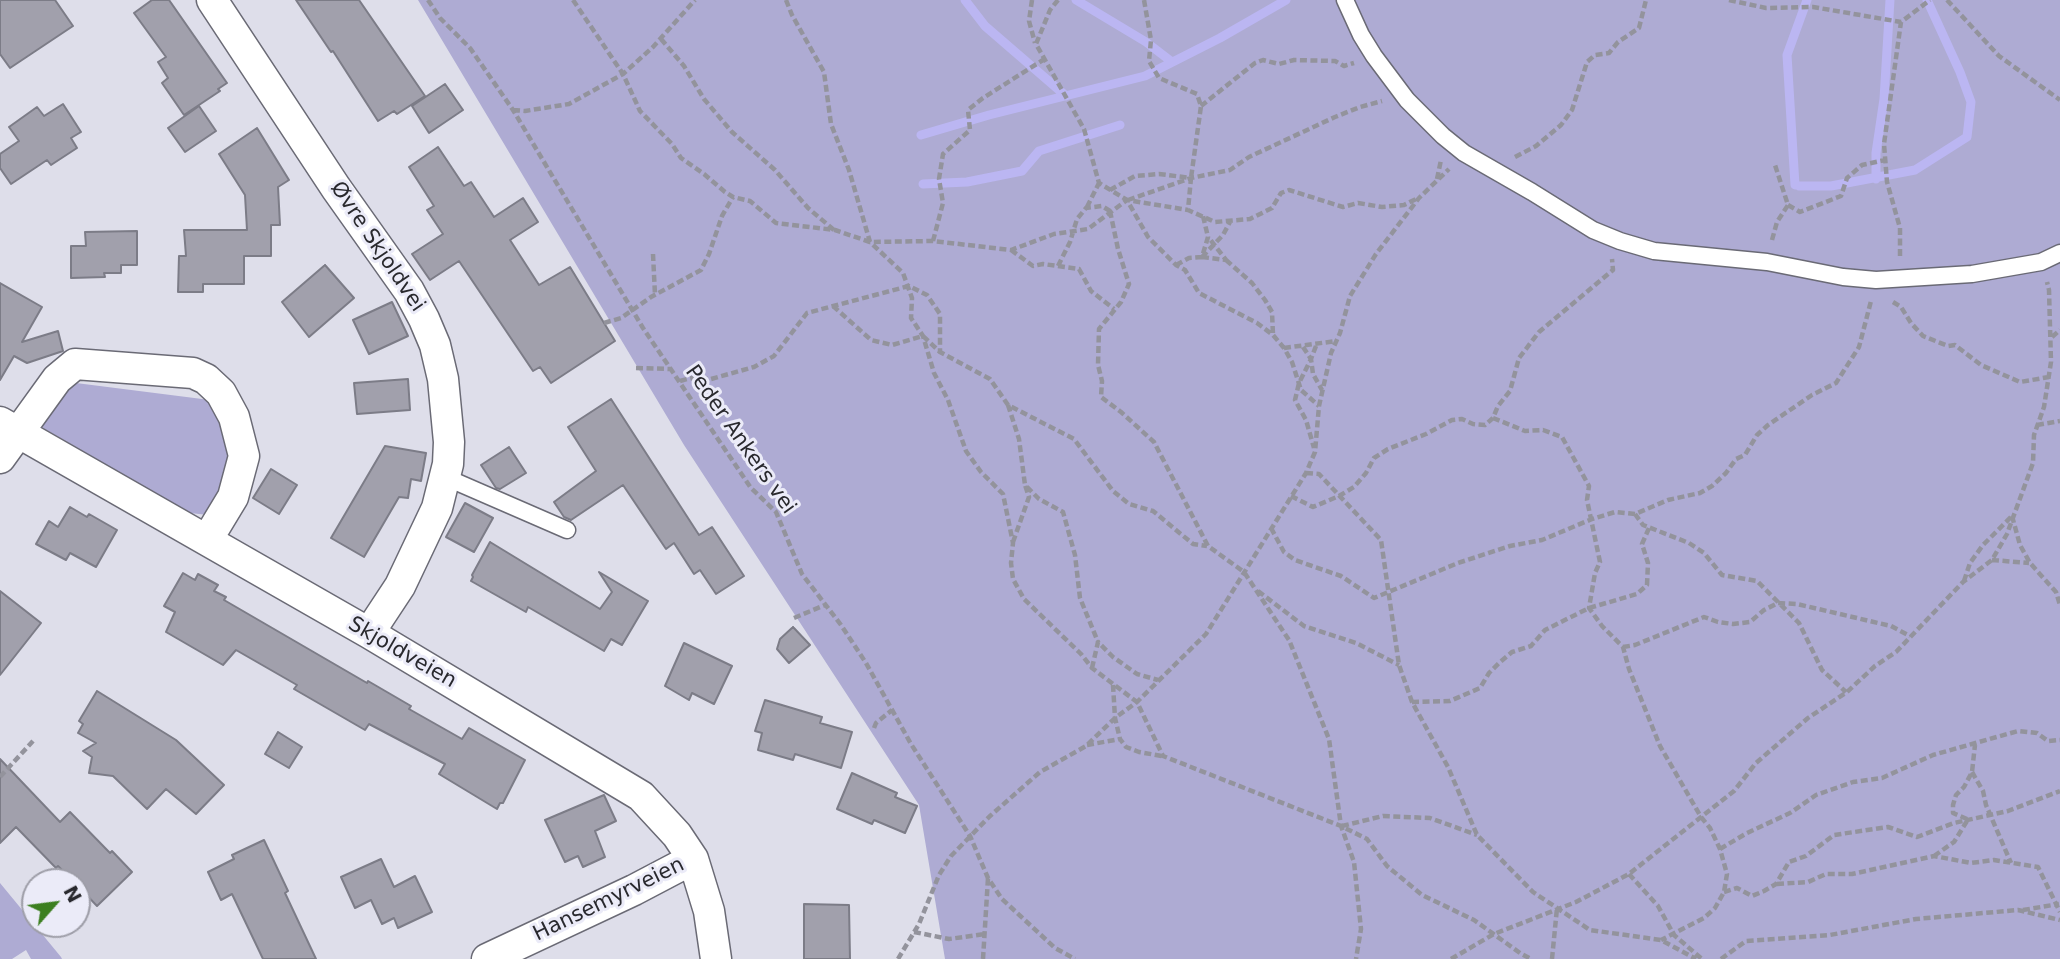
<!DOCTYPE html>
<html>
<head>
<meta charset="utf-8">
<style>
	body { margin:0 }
	#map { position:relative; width:2060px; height:959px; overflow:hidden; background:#dedeea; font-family:"DejaVu Sans",sans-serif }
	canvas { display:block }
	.north { position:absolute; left:21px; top:868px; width:70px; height:70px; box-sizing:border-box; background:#ebebf8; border:2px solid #9d9da7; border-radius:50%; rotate:62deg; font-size:19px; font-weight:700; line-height:28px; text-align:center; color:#29292e }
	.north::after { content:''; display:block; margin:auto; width:24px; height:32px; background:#3c7f20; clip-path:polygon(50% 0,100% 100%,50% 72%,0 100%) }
</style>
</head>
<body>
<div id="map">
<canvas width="2060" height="959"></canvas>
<div class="north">N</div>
</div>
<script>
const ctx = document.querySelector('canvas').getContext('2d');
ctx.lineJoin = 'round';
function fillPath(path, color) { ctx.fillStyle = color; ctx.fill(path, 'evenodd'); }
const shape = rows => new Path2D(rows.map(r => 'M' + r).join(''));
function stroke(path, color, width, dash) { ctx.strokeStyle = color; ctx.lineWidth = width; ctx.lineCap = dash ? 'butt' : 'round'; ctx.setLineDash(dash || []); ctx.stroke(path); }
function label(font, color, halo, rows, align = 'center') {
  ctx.font = font + ' "DejaVu Sans",sans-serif'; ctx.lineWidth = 6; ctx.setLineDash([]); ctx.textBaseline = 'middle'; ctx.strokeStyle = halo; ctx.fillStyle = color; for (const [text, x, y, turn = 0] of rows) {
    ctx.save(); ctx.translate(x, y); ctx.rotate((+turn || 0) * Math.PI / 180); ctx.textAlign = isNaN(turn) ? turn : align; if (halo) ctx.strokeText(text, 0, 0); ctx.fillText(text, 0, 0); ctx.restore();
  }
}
const green = shape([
	[418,0,2060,0,2060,959,945,959,919,805,684,445],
	[76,383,210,400,228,420,235,457,208,515,190,513,43,428,44,415],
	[0,883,61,957,62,959,31,959,26,950,12,959,0,959]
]);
const stream = shape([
	[965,0,985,26,1066,96],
	[1076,0,1146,42,1172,62],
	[921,135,989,115,1145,76,1220,38,1286,0],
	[1876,179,1876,153,1884,99,1890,0],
	[923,184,967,182,1022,171,1039,151,1120,125],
	[1795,185,1787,55,1807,0],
	[1799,186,1831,186,1915,170,1967,137,1971,102,1960,72,1927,0]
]);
const building = shape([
	[0,0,55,0,73,26,10,68,0,54,0,0],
	[152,0,169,0,227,83,218,89,220,91,184,115,162,83,168,78,158,62,166,57,134,13,152,0],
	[296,0,359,0,425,96,397,114,394,111,378,121,333,51,331,52,296,0],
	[445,84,463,110,429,133,412,106,445,84],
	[63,104,81,132,71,138,77,148,51,165,47,160,11,184,0,168,0,154,19,141,9,127,37,107,44,116,63,104],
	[199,106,216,131,185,152,168,128,199,106],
	[257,128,289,180,278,187,280,225,271,225,271,256,244,256,244,284,203,284,203,292,178,292,179,256,186,256,184,230,247,230,245,195,219,154,257,128],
	[438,147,464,186,471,182,494,217,523,198,538,222,510,240,539,285,570,267,615,341,551,383,540,367,533,371,459,261,430,280,412,254,443,234,427,210,434,206,409,167,438,147],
	[137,231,137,265,121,265,121,273,104,273,105,277,71,278,71,246,86,246,85,232,137,231],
	[325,265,354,298,309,337,282,302,325,265],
	[0,283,42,307,22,342,58,331,63,351,27,363,14,356,0,380,0,283],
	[392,302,408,336,369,354,353,320,392,302],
	[408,379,410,410,357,414,354,383,408,379],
	[611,399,699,535,712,527,744,576,716,594,700,570,694,574,674,543,666,549,623,485,571,520,564,517,554,502,596,471,568,427,611,399],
	[385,446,426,453,421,481,411,479,408,498,399,497,364,557,331,538,385,446],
	[509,447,526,473,500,489,496,488,481,465,509,447],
	[271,469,297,485,279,514,253,498,271,469],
	[465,503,493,518,474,552,446,537,465,503],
	[70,507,87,517,89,514,117,530,96,567,70,553,66,560,36,544,49,521,58,527,70,507],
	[490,542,600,609,612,592,599,572,648,601,622,645,611,639,604,651,528,607,526,612,471,581,473,577,472,575,490,542],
	[183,573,195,580,198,574,218,585,214,591,226,597,224,600,367,683,368,681,411,706,409,709,462,739,469,728,525,760,503,803,500,803,497,809,439,774,445,764,369,724,365,730,294,689,297,685,236,650,223,665,166,632,175,612,164,606,183,573],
	[0,591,41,623,0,675,0,591],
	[793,627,810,645,789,663,777,649,780,639,793,627],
	[684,643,732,666,714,704,692,693,689,700,665,686,684,643],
	[97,691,176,740,224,785,196,814,166,789,147,809,113,776,89,773,92,757,83,751,96,743,78,733,83,724,79,721,97,691],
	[765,700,822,717,820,723,852,732,841,768,795,754,793,760,758,750,762,733,755,731,765,700],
	[278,732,302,747,289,768,265,754,278,732],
	[0,759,60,822,70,812,110,853,112,851,132,872,97,906,77,885,77,882,74,882,58,866,56,868,16,827,0,843,0,759],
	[852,773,897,793,895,797,917,806,905,833,874,820,872,824,837,809,852,773],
	[604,795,616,821,595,831,605,857,583,867,578,856,565,862,545,820,604,795],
	[264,840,288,891,285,893,316,959,263,959,232,894,221,900,208,872,234,859,232,855,264,840],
	[381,859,394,887,415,876,432,912,398,928,394,918,382,924,371,900,355,908,341,877,381,859],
	[804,904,849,905,850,959,804,959,804,904]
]);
const path = shape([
	[428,0,440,18,470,48,513,110,643,328,751,488,776,512,802,574,841,625,866,663,911,744,970,836,988,878,1002,899,1055,948,1075,959],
	[573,0,623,74,640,111,672,144,681,158,704,174,725,192,733,197,750,201,776,223,835,230,870,242,933,241,1011,250,1054,234,1088,229,1127,200,1188,210],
	[786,0,792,15,824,72,831,124,849,170,870,242,903,273,912,298,911,318,923,336,934,373,948,400,966,451,981,472,1003,494,1013,543,1011,563,1013,579,1024,599,1081,654,1092,668,1137,702,1163,756,1341,826,1367,839,1387,866,1422,895,1474,920,1520,953,1531,959],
	[1032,0,1029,21,1035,43],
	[1058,0,1050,10,1036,44,1084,129,1099,183,1127,200,1148,237,1176,265,1185,270,1199,293,1257,323,1273,335,1284,348,1292,362,1301,390,1319,406],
	[1144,0,1151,40,1149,61,1159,78,1197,94,1201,106,1191,178],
	[1729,0,1766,8,1813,7,1901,22],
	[1947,0,1999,56,2060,100],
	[661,39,684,66,704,99,732,132,775,170,808,208,834,230],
	[1201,106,1255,63,1263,60,1279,64,1294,60,1335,61,1344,66,1354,63],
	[513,110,525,111,569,104,623,74,653,47,695,0],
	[1515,157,1536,146,1561,125,1572,110,1587,62,1595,55,1609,53,1618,42,1639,28,1646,0],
	[1437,179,1441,160],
	[1110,190,1135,176,1159,174,1191,178,1188,210,1215,222,1250,219,1272,208,1281,193,1289,190,1343,207,1358,203,1382,207,1404,205,1416,199],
	[1128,200,1191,178,1230,170,1249,157,1335,117,1360,107,1382,101],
	[1788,205,1800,212,1841,196,1847,178,1862,165,1885,160],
	[1087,207,1099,183],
	[1110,211,1118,249,1129,284,1121,302,1099,329,1098,365,1102,381,1101,397,1121,412,1154,442,1208,546,1244,572,1289,640,1329,739,1341,826,1354,862,1361,929,1356,959],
	[1772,240,1777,222,1788,205,1775,165],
	[933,241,943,203,939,179,943,154,970,130,968,110,983,98,1043,60],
	[1011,250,1033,266,1043,264,1079,269,1091,291,1114,309],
	[653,254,655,295],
	[1900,256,1900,228,1887,182,1884,144,1901,22,1930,0],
	[1202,257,1226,260,1209,238],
	[1202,257,1223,235,1231,220],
	[1226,260,1252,283,1265,300,1272,312,1273,335],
	[1176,265,1189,258,1202,257,1208,237,1203,216],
	[1058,266,1070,242,1077,219,1086,208,1102,206,1110,211],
	[1893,302,1901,307,1911,323,1923,336,1948,346,1955,345,1981,365,2020,382,2049,377],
	[833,306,871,340,892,345,923,336,940,352,990,379,1008,405,1074,439,1113,491,1129,504,1153,511,1193,544,1207,546],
	[604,323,621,318,651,297,701,270,709,254,722,216,733,197],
	[2052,337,2060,330],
	[1316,346,1311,359,1313,374,1322,390],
	[1303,347,1311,359,1299,383,1295,400,1306,420,1314,448],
	[1284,348,1336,341],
	[636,368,671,369],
	[680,381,691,378,711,379,754,367,774,356,807,313,909,286,927,295,940,314,940,352],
	[1008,405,1019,439,1025,485],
	[1493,418,1525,431,1543,430,1562,437,1589,486,1587,500,1600,562,1595,573,1589,608,1602,626,1623,647,1629,669,1660,746,1701,817,1710,828,1720,849,1727,874,1724,892,1715,908,1704,918,1661,940],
	[2037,425,2060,421],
	[1306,473,1319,474,1381,540,1399,665,1412,702,1448,767,1477,835,1533,892,1590,930,1661,940,1696,959],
	[1291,496,1313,507,1339,496,1354,487,1366,473,1374,458,1388,449,1426,434,1452,420,1462,419,1473,424,1485,425,1493,418,1498,406,1510,391,1519,358,1539,332,1613,270,1612,259],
	[1635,514,1643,525,1689,543,1704,553,1722,575,1757,581,1799,623,1822,670,1846,692],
	[2012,516,2020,545,2030,563,2056,592,2060,605],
	[1271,528,1284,552,1295,560,1341,576,1374,598,1458,563,1510,546,1542,540,1592,519,1615,512,1635,514,1668,500,1700,493,1712,486,1726,473,1736,459,1745,455,1757,435,1768,425,1812,395,1836,383,1859,347,1871,301],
	[1013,542,1029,497,1025,485,1039,499,1063,512,1075,555,1080,598,1098,642],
	[1992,560,2029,563],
	[1964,581,1970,563,1983,545,2012,516],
	[1258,591,1304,626,1356,643,1399,665],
	[794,618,825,605],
	[1623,647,1635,645,1704,617,1718,622,1733,624,1750,622,1764,610,1778,603,1797,604,1891,626,1910,636],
	[1092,668,1098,642,1113,657,1137,674,1158,680],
	[1113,685,1115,718,1120,739,1126,747,1139,752,1162,756],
	[1412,702,1450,701,1480,688,1489,673,1499,663,1512,652,1531,646,1545,630,1589,608,1637,594,1647,585,1648,563,1642,544,1649,528],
	[874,728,876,723,892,710],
	[1087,745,1120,739],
	[1972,772,1983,791,1986,805,2011,863],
	[0,777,33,741],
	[1967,819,1953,813,1953,805,1956,795,1964,787,1972,772,1975,745],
	[1342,826,1383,816,1430,818,1477,835],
	[1720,849,1747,833,1790,813,1816,795,1853,782,1882,778,1933,755,2018,731,2037,733,2048,741,2060,740],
	[1934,856,1954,842,1967,821],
	[1629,874,1658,906,1674,935,1702,959],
	[1777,884,1808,882,1826,874,1852,874,1934,856,1971,863,1994,860,2038,867,2060,912],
	[1724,892,1737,888,1752,896,1764,891,1776,884,1789,862,1806,856,1834,835,1888,827,1917,837,1954,823,2008,811,2060,791],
	[2023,910,2059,904],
	[914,932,949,939,985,934],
	[898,959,919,924,939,875,951,856,990,816,1040,772,1086,746,1115,718,1137,702,1206,634,1306,473,1315,452,1319,406,1331,353,1340,333,1350,296,1376,254,1419,198,1449,169],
	[983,959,988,878],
	[1451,959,1494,934,1576,902,1629,874,1734,791,1756,763,1808,718,1847,692,1875,666,1896,652,1963,582,1992,560,2007,534,2033,463,2034,435,2044,407,2051,362,2049,290,2047,282],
	[1552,959,1557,908],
	[1721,959,1746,941,1830,935,1916,919,2018,910,2060,920]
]);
const lane = shape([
	[1345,0,1361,35,1374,56,1407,100,1443,136,1464,153,1532,192,1593,230,1620,241,1654,251,1767,262,1843,277,1876,280,1972,274,2041,262,2060,253],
	[445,477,567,530]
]);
const street = shape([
	[212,0,336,188,409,291,424,319,435,345,443,379,449,442,448,464,437,508,400,586,369,633],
	[0,422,369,633,641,796,677,835,693,859,709,911,716,959],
	[0,458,57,379,75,364,193,373,206,379,221,393,234,417,244,456,233,497,207,540],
	[487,959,634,890,693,859]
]);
const streetNames = [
	["Øvre Skjoldvei",377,247,56],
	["Peder Ankers vei",740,440,55],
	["Skjoldveien",402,653,30],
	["Hansemyrveien",609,900,-26]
];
fillPath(green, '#aeabd3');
stroke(stream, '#bbb6f2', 9);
fillPath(building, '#a1a0ac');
stroke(building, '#7c7c87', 2);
stroke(lane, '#6a6a75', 19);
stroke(street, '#6a6a75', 33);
stroke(path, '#93939c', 4.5, [7, 3.5]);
stroke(lane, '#fff', 16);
stroke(street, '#fff', 30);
label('21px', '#29292e', '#ebebf8', streetNames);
</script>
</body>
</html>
